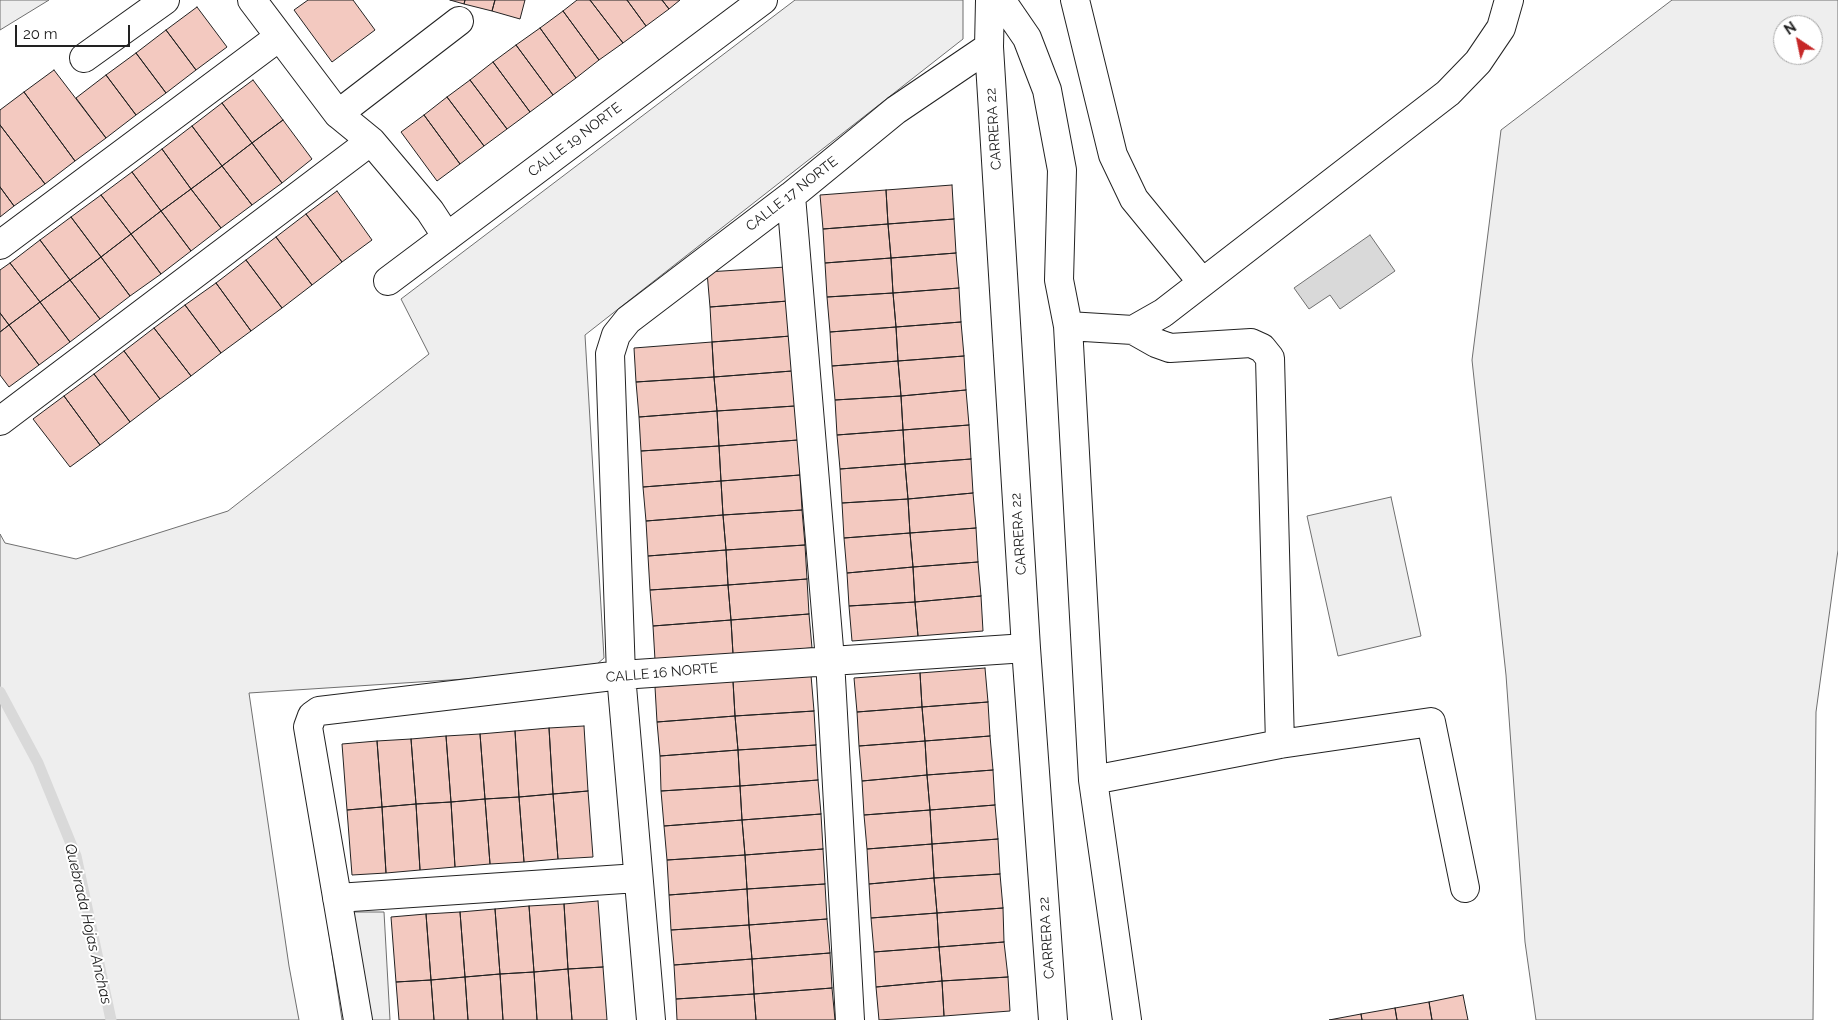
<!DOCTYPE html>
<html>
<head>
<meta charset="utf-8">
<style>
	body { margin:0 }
	#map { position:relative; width:1838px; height:1020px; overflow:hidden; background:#fff; font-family:Raleway,sans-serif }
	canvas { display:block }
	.north { position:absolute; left:1773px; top:15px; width:50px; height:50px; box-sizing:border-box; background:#fff; border:1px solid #a7a7a7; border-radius:50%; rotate:326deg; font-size:14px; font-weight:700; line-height:20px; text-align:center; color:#222 }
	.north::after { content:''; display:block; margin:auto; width:18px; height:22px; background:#c62828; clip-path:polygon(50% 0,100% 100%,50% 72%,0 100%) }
	.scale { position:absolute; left:15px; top:25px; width:115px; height:22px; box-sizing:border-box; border:2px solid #222; border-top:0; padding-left:6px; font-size:15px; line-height:18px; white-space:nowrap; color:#222; -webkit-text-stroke:4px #fff; paint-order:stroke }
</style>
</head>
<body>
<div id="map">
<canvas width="1838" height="1020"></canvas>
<div class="north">N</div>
<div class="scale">20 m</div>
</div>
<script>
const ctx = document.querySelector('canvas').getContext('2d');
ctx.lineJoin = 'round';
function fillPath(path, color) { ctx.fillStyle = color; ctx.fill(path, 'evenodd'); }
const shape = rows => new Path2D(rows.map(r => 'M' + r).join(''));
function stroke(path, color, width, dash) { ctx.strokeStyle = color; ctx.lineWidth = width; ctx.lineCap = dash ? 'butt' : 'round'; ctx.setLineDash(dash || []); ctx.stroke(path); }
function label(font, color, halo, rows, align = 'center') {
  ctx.font = font + ' Raleway,sans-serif'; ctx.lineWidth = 4; ctx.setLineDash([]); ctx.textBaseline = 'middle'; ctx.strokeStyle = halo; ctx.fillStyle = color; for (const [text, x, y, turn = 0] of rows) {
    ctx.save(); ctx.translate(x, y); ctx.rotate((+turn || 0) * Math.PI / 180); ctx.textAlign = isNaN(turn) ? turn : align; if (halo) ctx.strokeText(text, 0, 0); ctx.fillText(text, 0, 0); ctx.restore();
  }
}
const green = shape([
	[0,0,49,0,0,30,0,0],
	[795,0,963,0,963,39,585,335,604,658,589,671,249,693,289,966,299,1020,0,1020,0,534,5,543,76,559,228,511,429,354,401,299,795,0],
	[1672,0,1838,0,1838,550,1816,712,1813,1020,1536,1020,1525,942,1506,675,1472,360,1501,130,1672,0],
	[1783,25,1813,25,1813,55,1783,55,1783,25],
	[1391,497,1421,636,1338,656,1307,516,1391,497],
	[350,912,384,912,390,1020,342,1020,327,920,350,912]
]);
const water = shape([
	[1370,235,1395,271,1340,309,1330,295,1309,309,1294,288,1370,235]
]);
const stream = shape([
	[0,692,38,763,76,856,111,1020]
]);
const building = shape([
	[308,0,353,0,375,30,332,62,294,10,308,0],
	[450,0,465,0,464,4,450,0],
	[465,0,495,0,492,11,464,4,465,0],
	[495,0,525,0,520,19,492,11,495,0],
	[577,0,590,0,623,43,599,60,563,11,577,0],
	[590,0,627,0,646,26,623,43,590,0],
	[627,0,662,0,669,9,646,26,627,0],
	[662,0,680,0,669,9,662,0],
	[197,7,227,47,196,70,166,30,197,7],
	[563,11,599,60,576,78,540,28,563,11],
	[540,28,576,78,553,95,516,45,540,28],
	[166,30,196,70,166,93,136,53,166,30],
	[516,45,553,95,530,112,493,62,516,45],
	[136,53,166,93,136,115,106,75,136,53],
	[493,62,530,112,507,129,470,80,493,62],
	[54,70,106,138,75,161,24,92,54,70],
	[106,75,136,115,106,138,76,98,106,75],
	[253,80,283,120,252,143,222,103,253,80],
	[470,80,507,129,484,146,447,97,470,80],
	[24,92,75,161,45,184,0,125,0,110,24,92],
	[447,97,484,146,460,164,424,115,447,97],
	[222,103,252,143,222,166,192,126,222,103],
	[424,115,460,164,437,181,401,132,424,115],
	[283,120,312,159,282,183,252,143,283,120],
	[0,125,45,184,14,206,0,187,0,125],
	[192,126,222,166,191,189,162,149,192,126],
	[252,143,282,183,252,205,222,166,252,143],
	[162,149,191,189,161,211,132,172,162,149],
	[222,166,252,205,221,228,191,189,222,166],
	[132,172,161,211,131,234,101,195,132,172],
	[952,185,954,219,888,224,886,190,952,185],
	[0,187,14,206,0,217,0,187],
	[191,189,221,228,191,251,161,211,191,189],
	[886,190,888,224,823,229,820,195,886,190],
	[337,191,372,240,342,262,306,214,337,191],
	[101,195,131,234,101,257,71,217,101,195],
	[161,211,191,251,161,274,131,234,161,211],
	[306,214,342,262,312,285,276,237,306,214],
	[71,217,101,257,70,280,40,240,71,217],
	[954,219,956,253,891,258,888,224,954,219],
	[888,224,891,258,825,263,823,229,888,224],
	[131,234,161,274,130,296,101,257,131,234],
	[276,237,312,285,282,308,246,260,276,237],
	[40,240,70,280,40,302,10,263,40,240],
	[956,253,959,288,893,293,891,258,956,253],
	[101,257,130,296,100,319,70,280,101,257],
	[891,258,893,293,827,297,825,263,891,258],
	[246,260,282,308,251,331,216,283,246,260],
	[10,263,40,302,9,325,0,313,0,270,10,263],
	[786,267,788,301,710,307,707,272,786,267],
	[70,280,100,319,70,342,40,302,70,280],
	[216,283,251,331,221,353,185,305,216,283],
	[959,288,961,322,896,327,893,293,959,288],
	[893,293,896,327,830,332,827,297,893,293],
	[788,301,791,336,712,342,710,307,788,301],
	[40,302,70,342,39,365,9,325,40,302],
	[185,305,221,353,191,376,154,328,185,305],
	[0,313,9,325,0,332,0,313],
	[961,322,964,356,898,361,896,327,961,322],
	[9,325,39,365,9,387,0,375,0,332,9,325],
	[896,327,898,361,832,366,830,332,896,327],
	[154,328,191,376,160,399,124,351,154,328],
	[791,336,792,371,714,377,712,342,791,336],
	[712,342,714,377,636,382,634,348,712,342],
	[124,351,160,399,130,422,94,374,124,351],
	[964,356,966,390,901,396,898,361,964,356],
	[898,361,901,396,835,400,832,366,898,361],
	[792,371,795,406,717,411,714,377,792,371],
	[94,374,130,422,100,445,64,396,94,374],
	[714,377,717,411,639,417,636,382,714,377],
	[966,390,969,425,903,430,901,396,966,390],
	[64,396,100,445,70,467,33,419,64,396],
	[901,396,903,430,837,435,835,400,901,396],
	[795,406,798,440,719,446,717,411,795,406],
	[717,411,719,446,641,451,639,417,717,411],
	[969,425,971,459,905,464,903,430,969,425],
	[903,430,905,464,840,469,837,435,903,430],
	[798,440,800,475,721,481,719,446,798,440],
	[719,446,721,481,643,487,641,451,719,446],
	[971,459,973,493,908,499,905,464,971,459],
	[905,464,908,499,842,503,840,469,905,464],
	[800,475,802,510,723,515,721,481,800,475],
	[721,481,723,515,646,521,643,487,721,481],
	[973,493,976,528,910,533,908,499,973,493],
	[908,499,910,533,844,538,842,503,908,499],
	[802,510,805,545,726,550,723,515,802,510],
	[723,515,726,550,648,556,646,521,723,515],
	[976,528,978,562,913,567,910,533,976,528],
	[910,533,913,567,847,573,844,538,910,533],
	[805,545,807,579,728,585,726,550,805,545],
	[726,550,728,585,650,590,648,556,726,550],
	[978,562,981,596,915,602,913,567,978,562],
	[913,567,915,602,849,606,847,573,913,567],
	[807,579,809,614,731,620,728,585,807,579],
	[728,585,731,620,653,626,650,590,728,585],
	[981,596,983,631,918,636,915,602,981,596],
	[915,602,918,636,852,641,849,606,915,602],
	[809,614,812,648,733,654,731,620,809,614],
	[731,620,733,654,655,660,653,626,731,620],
	[985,668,988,702,922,707,920,673,985,668],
	[920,673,922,707,857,712,854,678,920,673],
	[811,675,814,711,735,716,733,681,811,675],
	[733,681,735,716,657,722,655,687,733,681],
	[988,702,990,736,925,741,922,707,988,702],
	[922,707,925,741,859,746,857,712,922,707],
	[814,711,816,745,738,750,735,716,814,711],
	[735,716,738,750,660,756,657,722,735,716],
	[584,726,588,791,553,794,549,728,584,726],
	[549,728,553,794,519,797,515,731,549,728],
	[515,731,519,797,485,799,480,734,515,731],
	[480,734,485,799,451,802,446,736,480,734],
	[446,736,451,802,416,804,411,739,446,736],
	[990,736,993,770,927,775,925,741,990,736],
	[411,739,416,804,382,807,377,741,411,739],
	[377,741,382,807,347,810,342,744,377,741],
	[925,741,927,775,862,781,859,746,925,741],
	[816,745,818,780,740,786,738,750,816,745],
	[738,750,740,786,661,791,660,756,738,750],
	[993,770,995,805,930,810,927,775,993,770],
	[927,775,930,810,864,815,862,781,927,775],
	[818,780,821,814,742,820,740,786,818,780],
	[740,786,742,820,664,826,661,791,740,786],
	[588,791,593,857,558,859,553,794,588,791],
	[553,794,558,859,524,862,519,797,553,794],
	[519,797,524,862,490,864,485,799,519,797],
	[485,799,490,864,455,867,451,802,485,799],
	[451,802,455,867,420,870,416,804,451,802],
	[416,804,420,870,386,873,382,807,416,804],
	[995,805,998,839,932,844,930,810,995,805],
	[382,807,386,873,352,875,347,810,382,807],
	[930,810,932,844,867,849,864,815,930,810],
	[821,814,823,849,745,855,742,820,821,814],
	[742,820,745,855,667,860,664,826,742,820],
	[998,839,1000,874,934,878,932,844,998,839],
	[932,844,934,878,869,884,867,849,932,844],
	[823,849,825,884,747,889,745,855,823,849],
	[745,855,747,889,669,895,667,860,745,855],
	[1000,874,1003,908,937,913,934,878,1000,874],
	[934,878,937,913,871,918,869,884,934,878],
	[825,884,827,919,749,925,747,889,825,884],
	[747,889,749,925,671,930,669,895,747,889],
	[598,901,603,967,568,969,564,904,598,901],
	[564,904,568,969,534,972,529,906,564,904],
	[529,906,534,972,500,974,495,909,529,906],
	[1003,908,1004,942,939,947,937,913,1003,908],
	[495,909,500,974,465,977,460,912,495,909],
	[460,912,465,977,431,980,426,914,460,912],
	[937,913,939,947,874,952,871,918,937,913],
	[426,914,431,980,396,982,391,917,426,914],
	[827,919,830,953,752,959,749,925,827,919],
	[749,925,752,959,674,965,671,930,749,925],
	[1004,942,1008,977,942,981,939,947,1004,942],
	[939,947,942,981,876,987,874,952,939,947],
	[830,953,832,988,754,994,752,959,830,953],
	[752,959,754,994,676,999,674,965,752,959],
	[603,967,607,1020,572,1020,568,969,603,967],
	[568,969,572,1020,537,1020,534,972,568,969],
	[534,972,537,1020,503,1020,500,974,534,972],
	[500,974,503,1020,468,1020,465,977,500,974],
	[465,977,468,1020,434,1020,431,980,465,977],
	[1008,977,1010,1011,944,1016,942,981,1008,977],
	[431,980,434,1020,399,1020,396,982,431,980],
	[942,981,944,1016,879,1020,876,987,942,981],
	[832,988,835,1020,756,1020,754,994,832,988],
	[754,994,756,1020,677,1020,676,999,754,994],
	[1463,995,1468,1020,1432,1020,1429,1002,1463,995],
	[1429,1002,1432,1020,1397,1020,1395,1008,1429,1002],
	[1395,1008,1397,1020,1362,1020,1361,1014,1395,1008],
	[1361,1014,1362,1020,1329,1020,1361,1014]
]);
const minor = shape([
	[252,0,338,114,371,141,430,211,447,237],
	[990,0,989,47,1026,648,1053,1020],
	[1001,0,1027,38,1047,90,1062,170,1059,280,1068,326,1093,780,1127,1020],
	[1075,0,1113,155,1134,199,1202,282],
	[84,58,165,0],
	[338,114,459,21],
	[791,196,830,660,850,1020],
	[0,245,279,37],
	[388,281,763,0],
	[1068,326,1133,330,1163,313,1448,93,1478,62,1501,28,1509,0],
	[1133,330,1156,343,1170,348,1251,343,1262,348,1270,358,1280,744],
	[0,421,371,141],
	[1093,780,1280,744,1431,722,1465,888],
	[337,898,638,878],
	[358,1020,308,727,312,716,319,711,621,675,1026,648],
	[651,1020,621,675,610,354,616,335,628,320,791,196,896,110,989,47]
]);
const streetNames = [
	["CARRERA 22",994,129,-94],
	["CALLE 19 NORTE",575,140,-37],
	["CALLE 17 NORTE",792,194,-38],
	["CARRERA 22",1019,534,-94],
	["CALLE 16 NORTE",662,673,-5],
	["CARRERA 22",1047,938,-94]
];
const waterNames = [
	["Quebrada Hojas Anchas",88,924,77]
];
fillPath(green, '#eee');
stroke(green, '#6f6f6f', 1);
fillPath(water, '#d9d9d9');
stroke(water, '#6f6f6f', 1);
stroke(stream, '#d9d9d9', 11);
fillPath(building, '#f3c9c0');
stroke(building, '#222', 1);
stroke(minor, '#222', 30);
stroke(minor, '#fff', 28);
label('14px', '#222', '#fff', streetNames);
label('italic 15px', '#222', '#fff', waterNames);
</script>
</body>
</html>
